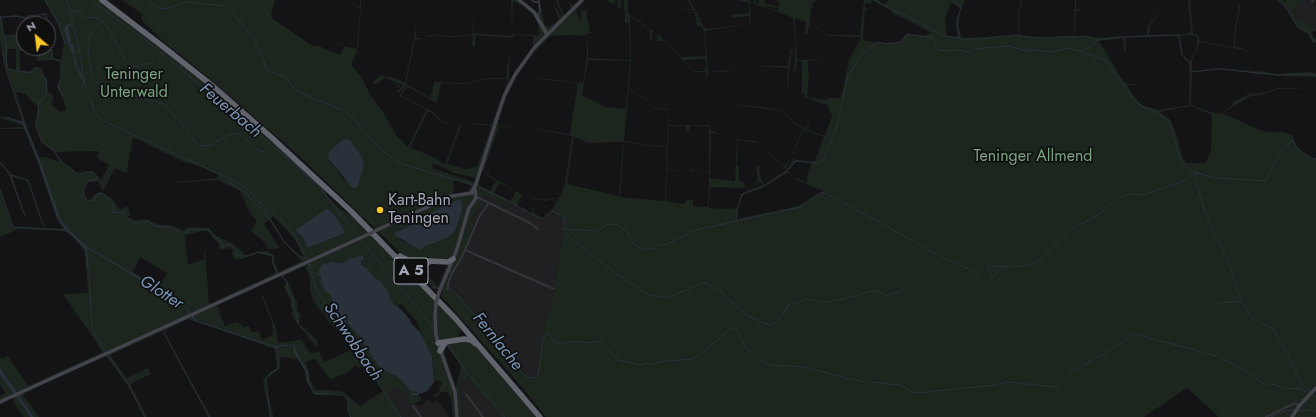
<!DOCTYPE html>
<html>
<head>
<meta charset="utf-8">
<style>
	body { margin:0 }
	#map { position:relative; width:1316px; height:417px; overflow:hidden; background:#141315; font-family:Jost,sans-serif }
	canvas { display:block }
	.north { position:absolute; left:16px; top:16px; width:40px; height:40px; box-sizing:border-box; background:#0f0f10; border:1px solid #4b4c53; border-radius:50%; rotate:332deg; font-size:11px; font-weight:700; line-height:16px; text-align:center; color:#a4a8b7 }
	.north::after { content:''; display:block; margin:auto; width:14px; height:18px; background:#fbc726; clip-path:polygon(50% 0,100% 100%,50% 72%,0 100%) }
</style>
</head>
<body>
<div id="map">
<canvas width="1316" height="417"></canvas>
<div class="north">N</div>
</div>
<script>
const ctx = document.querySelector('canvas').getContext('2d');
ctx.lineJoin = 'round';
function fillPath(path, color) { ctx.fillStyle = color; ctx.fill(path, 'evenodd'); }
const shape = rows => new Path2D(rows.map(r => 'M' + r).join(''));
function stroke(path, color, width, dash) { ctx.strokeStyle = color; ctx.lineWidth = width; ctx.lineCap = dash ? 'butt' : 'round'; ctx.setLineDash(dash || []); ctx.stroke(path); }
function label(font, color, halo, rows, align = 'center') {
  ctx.font = font + ' Jost,sans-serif'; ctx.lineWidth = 3.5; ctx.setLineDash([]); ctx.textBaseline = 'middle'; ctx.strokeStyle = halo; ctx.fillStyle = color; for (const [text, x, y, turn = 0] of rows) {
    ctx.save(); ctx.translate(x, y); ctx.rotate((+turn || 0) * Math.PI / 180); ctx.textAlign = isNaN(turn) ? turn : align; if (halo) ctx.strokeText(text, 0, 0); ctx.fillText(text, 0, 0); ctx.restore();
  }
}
const built = shape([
	[1300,0,1316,0,1316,30,1315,28,1296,17,1294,11],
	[484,194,501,203,502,201,508,201,539,219,551,212,565,221,551,306,546,317,536,374,532,377,527,377,460,295,453,288,448,288,451,273,463,253,474,224,470,223],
	[468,377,500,417,463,417,459,384],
	[393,387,397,388,404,392,411,405,416,403,419,407,429,399,432,403,437,400,449,417,403,417,387,391]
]);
const green = shape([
	[44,0,100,0,140,30,245,116,323,188,329,198,340,209,352,215,372,233,438,302,460,328,460,333,457,338,472,342,538,417,500,417,468,377,459,384,463,417,453,417,451,399,447,392,440,392,436,397,433,396,440,390,439,388,442,384,440,381,434,380,432,357,425,344,417,322,401,304,397,307,395,305,389,297,389,293,382,283,372,275,368,269,361,265,363,256,348,260,346,263,348,263,355,261,344,267,342,264,334,261,324,264,319,270,321,279,320,283,331,296,333,302,336,303,335,305,344,317,333,304,334,310,341,319,345,325,345,318,346,318,349,326,359,335,376,363,383,370,398,377,406,385,417,392,417,393,410,393,412,395,412,399,414,395,419,395,422,400,410,405,404,392,398,388,393,388,387,391,403,417,351,417,349,409,350,400,345,395,329,393,316,393,313,391,309,380,308,372,296,351,294,345,292,343,289,345,283,344,277,346,274,346,196,319,193,320,273,347,293,345,306,372,306,375,315,394,332,394,342,396,344,396,349,402,348,410,350,417,347,409,347,401,344,396,314,395,306,380,305,372,298,359,279,357,279,369,268,377,265,384,273,415,273,417,271,417,263,384,264,379,270,372,277,368,275,349,188,319,164,331,211,417,209,417,163,331,110,355,127,378,148,368,151,374,130,384,147,417,144,417,127,384,106,356,23,393,24,396,39,417,34,417,0,368,0,357,2,359,8,356,28,386,103,352,63,294,88,293,85,252,77,240,64,231,19,229,0,237,0,189,13,227,44,228,27,181,12,177,26,218,9,175,0,163,0,161,4,167,12,175,25,180,28,180,44,228,64,229,57,219,36,158,24,129,0,129,0,128,24,127,22,125,0,118,0,117,9,118,7,117,9,117,19,121,23,121,26,127,3,59,0,39,0,13,1,17,17,15,25,17,29,16,46,13,48,24,47,24,45,15,30,17,26,19,17,17,2,18,4,35,24,34,24,48,48,48,48,24,53,58,61,60,64,42,58,25],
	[7,49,16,49,16,70,8,68,7,61],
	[22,50,38,52,36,61,53,60,61,62,61,78,57,88,64,101,66,110,61,112,52,105,54,96,47,91,47,79,43,75,41,69,36,67,29,71,20,71,20,51],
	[16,92,25,94,38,107,35,126,41,142,54,152,60,162,46,157,39,157,27,127],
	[133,138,137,139,182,161,196,165,218,175,218,178,177,182,178,183,218,180,240,191,250,213,257,222,251,231,266,244,268,249,280,248,264,224,269,220,287,246,302,261,279,272,274,262,275,256,267,251,258,251,246,256,234,244,217,237,209,228,189,227,183,231,174,226,157,224,147,219,133,220,132,218,128,218,128,216,131,215,127,206,121,210,119,209,112,199,101,192,95,194,90,200,87,199,85,196,84,189,88,182,98,181,103,191,115,168,127,173,128,171,127,170],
	[98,151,99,152,97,158,109,165,101,180,94,172,90,171,77,173,62,162,55,152],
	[327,210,345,233,308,248,302,236,295,230],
	[273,216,295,239,304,258,294,251,285,242,271,219],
	[202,231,208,231,215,241,219,243,219,247,220,249,226,249,229,247,231,248,233,250,232,255,236,259,242,259,257,253,270,256,272,257,272,262,276,273,209,304,205,250,204,250,204,259,188,265,187,258,185,235],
	[140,257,167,273,159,287,133,272],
	[305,266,310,279,310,291,313,300,319,309,325,314,329,323,347,339,351,350,325,362,319,352,310,353,301,339,293,341,278,343,277,331,263,295,262,296,264,302,272,322,273,334,263,340,261,339,259,331,252,332,249,326,242,327,242,325,237,322,225,326,217,305,281,276,287,281,284,287,291,301,290,306,294,311,291,312,295,321,317,348,318,341,306,329,300,325,299,321,301,315,297,310,298,305,291,289,290,284,283,276],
	[446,345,461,366,456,387,445,355,445,347],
	[315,359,330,379,345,374,356,365,359,368,365,363,383,391,360,406,344,392,329,390,316,390,309,378,309,371,305,362],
	[120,0,275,0,271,15,272,18,311,45,316,47,317,45,340,55,344,47,321,37,344,46,357,49,360,8,344,1,360,7,360,0,361,0,361,6,368,8,361,7,358,49,351,65,360,75,371,96,385,115,396,135,408,147,426,110,399,95,406,86,398,93,396,92,403,85,401,84,398,88,397,87,400,84,385,78,375,85,373,82,382,75,387,78,388,76,405,82,416,27,416,38,424,38,430,35,453,36,472,34,474,0,473,33,510,36,512,35,511,0,522,0,538,13,539,11,538,3,540,3,545,26,549,27,559,20,553,4,554,3,560,16,562,15,556,1,558,0,564,15,571,8,568,0,572,5,575,4,580,0,586,0,576,11,580,20,582,19,580,11,586,10,590,32,594,32,586,34,588,45,588,58,630,60,629,23,625,23,625,11,606,0,615,0,615,5,618,6,618,0,620,0,622,8,624,10,624,0,628,0,628,13,659,35,681,57,706,56,704,31,701,25,697,26,696,22,699,21,696,20,694,10,678,10,693,9,688,0,690,0,704,28,705,28,706,29,750,24,749,16,732,18,731,15,749,13,749,3,738,0,749,0,749,2,754,3,754,0,756,0,756,3,758,4,759,0,765,0,764,3,777,6,776,8,767,6,766,7,778,11,779,2,773,0,814,0,818,1,813,2,809,22,829,35,860,35,864,0,876,0,884,4,889,0,965,0,960,12,958,27,962,38,968,38,1019,35,1018,13,1021,0,1022,0,1022,4,1019,12,1020,35,1030,37,1074,36,1075,0,1076,0,1076,9,1082,10,1076,11,1075,36,1087,36,1095,38,1147,35,1147,29,1149,24,1164,6,1165,0,1164,7,1150,25,1149,35,1188,34,1191,30,1188,4,1189,0,1190,0,1193,33,1197,34,1200,41,1233,47,1235,26,1239,7,1238,7,1238,5,1241,6,1236,27,1235,46,1245,49,1248,53,1245,52,1244,50,1199,42,1198,48,1192,60,1192,71,1220,68,1266,72,1279,75,1286,73,1311,72,1316,74,1316,77,1279,76,1218,69,1192,72,1191,105,1211,112,1219,114,1232,106,1233,102,1249,94,1261,93,1278,88,1316,88,1278,89,1261,95,1251,96,1222,113,1260,130,1269,132,1282,132,1293,135,1294,141,1297,147,1311,158,1316,158,1316,417,1217,417,1218,416,1187,388,1144,417,546,417,515,379,441,296,442,292,439,288,439,289,434,289,426,280,423,272,438,286,447,265,407,259,297,154,203,73,157,36,157,35,141,19,142,14,122,0],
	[872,0,892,11,892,13,908,20,931,33,924,36,907,34,902,40,898,42,882,43,863,40,865,10,871,10,865,8,865,3,871,4],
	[513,1,525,7,533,15,538,23,539,35,512,34],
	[951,2,960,8,956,25,958,37,947,36,945,21,947,13],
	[750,3,773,10,793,18,796,47,790,50,788,66,752,66,730,70,708,71,705,31,751,24],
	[630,16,649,29,650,41,652,41,652,31,657,34,658,41,664,41,693,71,695,72,706,72,707,79,708,71,723,72,753,66,788,68,787,86,790,91,788,85,792,50,795,49,794,71,796,71,797,61,802,61,802,92,795,92,805,93,804,97,827,105,832,117,825,135,824,136,807,129,814,108,806,129,797,124,785,113,781,110,762,107,722,103,781,111,795,124,803,129,789,160,784,166,755,141,734,139,712,131,710,129,710,125,669,125,669,98,669,109,655,108,646,98,633,91,629,86,631,64],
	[795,18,806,22,804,35,807,35,810,23,829,36,860,37,860,40,849,60,842,93,840,98,829,98,824,100,807,97,809,73,807,61,831,59,797,60],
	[468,35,468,39,469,35,473,35,472,46,475,47,476,35,511,38,506,78,488,78,467,83,434,82,431,98,406,84,415,40,433,36,453,37],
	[515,35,533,36,533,48,516,69,509,82,509,70,510,57,509,57,511,37,514,37],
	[572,35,586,36,587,52,583,83,540,78,539,79,578,83,570,134,521,126,499,126,498,121,507,96,518,73,532,55,550,36],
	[1179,35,1197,36,1197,47,1190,62,1183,55],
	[1178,36,1182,55,1190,64,1189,105,1159,110,1144,106,1136,100,1127,85,1144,85,1127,84,1120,76,1101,44,1098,41,1123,38,1124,52,1126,52,1126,37],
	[706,59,706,71,694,71,685,61,685,60],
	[588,60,630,61,626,109,606,107,582,95],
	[489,79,507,79,508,81,491,125,475,123,454,124,442,122,433,112,401,95,408,87,437,103,441,83,464,84],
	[629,88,633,92,646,99,655,109,669,110,667,146,646,145,624,141],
	[1190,106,1212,115,1211,151,1206,161,1203,163,1187,163,1186,162,1182,157,1178,139,1170,119,1160,112],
	[428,111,432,113,440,122,448,124,460,124,445,164,429,155,410,148],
	[468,123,490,126,491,128,477,167,465,169,447,164,462,124],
	[520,126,572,136,565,184,560,197,544,200,527,197,491,177,484,169,499,127],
	[669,126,686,126,686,131,689,131,690,126,709,126,709,171,692,171,692,169,690,169,689,171,667,169],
	[804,130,824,137,814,162,793,159,787,169,786,167],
	[711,133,720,134,737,140,735,181,710,178],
	[574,137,588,143,623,142,619,196,567,184],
	[344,139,350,140,362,157,364,165,362,171,344,180,329,159,328,154],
	[738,140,757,143,787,170,764,185,761,178,759,166,756,166,758,182,745,187,744,182,739,181,739,166,737,166],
	[624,142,646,146,667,147,665,201,620,197],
	[801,161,811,163,806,182,793,177,788,171,796,162],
	[433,163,451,171,451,172,475,178,474,182,432,168],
	[484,170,489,177,496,181,490,191,478,184,481,172],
	[667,170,709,172,708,207,693,206,693,198,692,200,687,200,684,204,666,201],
	[788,172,795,179,823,191,798,206,737,219,738,208,743,195,762,188],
	[453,179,471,185,471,187,468,191,453,194,454,187],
	[761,182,763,186,742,194,737,208,726,209,709,208,710,187,741,188],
	[499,183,516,191,511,201,494,193],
	[484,194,501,203,502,201,507,204,508,201,539,219,542,217,533,213,537,201,531,213,517,205,522,195,533,199,545,201,559,198,553,208,543,216,551,212,565,221,551,306,546,317,536,374,532,377,527,377,460,295,452,288,448,288,448,283,451,273,463,253,474,224,471,222],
	[456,200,462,202,463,207,457,226,453,234,448,237,435,243,427,245,424,247,402,241,394,233,416,223,426,215,446,206],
	[1277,0,1283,0,1286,2,1286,0,1300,0,1294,11,1296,17,1315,28,1316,31,1312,32,1313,36,1316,39,1316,42,1311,41,1309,34,1296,26,1285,6],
	[0,374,30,417,24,417,13,402,15,401,11,395,10,399,0,405,0,397,5,393,0,385]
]);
const water = shape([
	[71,23,71,25,68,27,71,39,70,43,73,44,77,66,78,69,79,68,91,99,75,65,74,55,71,51,65,33,64,28,68,24],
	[0,39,6,68,26,127,39,158,61,220,67,228,86,246,141,278,139,279,87,248,89,272,88,272,85,249,65,229,58,220,39,164,23,124,7,118,0,117,7,117,23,122,5,68],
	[344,139,350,140,362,157,364,165,358,186,356,188,353,188,350,185,329,159,328,154,331,150],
	[459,199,462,202,463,207,457,226,453,234,448,237,435,243,427,245,420,250,396,236,394,233,416,223,426,215],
	[327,209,333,214,340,223,345,233,308,248,302,236,295,230],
	[359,256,363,256,364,258,361,261,361,265,368,269,372,275,382,283,389,293,389,297,395,305,400,308,410,320,411,323,420,332,432,357,434,382,427,391,420,394,419,392,419,395,414,395,412,399,412,395,410,393,417,393,417,392,411,391,398,377,383,370,376,363,359,335,350,327,346,318,345,318,348,324,345,325,341,320,332,305,333,304,344,317,335,306,336,303,333,302,331,296,324,290,324,288,320,282,321,279,320,276,311,272,308,264,310,263,311,271,319,275,319,270,322,265,333,261,342,264,350,259],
	[188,312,190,312,197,320,274,346,277,346,283,344,287,345,294,344,296,351,308,372,309,380,313,391,316,393,329,393,344,395,350,400,349,409,351,417,350,417,348,410,349,402,344,396,332,394,314,394,313,392,307,381,306,372,294,352,293,345,289,346,282,346,276,348,195,321],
	[0,368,34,417,30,417,26,411,0,374]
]);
const stream = shape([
	[45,0,59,24,65,43,69,42],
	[67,0,79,48,85,86],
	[91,0,153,46,299,168,321,189,356,234],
	[147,0,158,8,166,9,187,2],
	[876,0,889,8,915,20,943,36,960,38],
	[952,0,961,7,957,21,959,38],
	[1278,0,1285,6,1298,27,1309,33,1313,41,1316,42],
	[188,2,225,6,233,13,254,39,264,60],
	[70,11,79,11,85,18,96,17,104,23,108,27,126,62,132,66,139,67,144,64,149,64,152,63,153,60],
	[0,16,7,49,6,62,8,69,30,73,34,68,38,68,41,69,42,74,46,79,47,91,44,98,38,102,39,110,36,124,42,142,53,150,62,162,79,175,84,172,92,172,98,177,98,179,88,181,83,190,86,200,93,201,96,195,102,193,113,202,114,208,112,213,122,212,133,223,136,224,148,221,155,226,171,227,183,234],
	[0,17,16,16,25,18,29,16,46,14,47,24],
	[101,22,90,34,88,50,92,78,100,86,122,90,149,101],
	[48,28,53,58,61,62,61,78,58,86,63,96],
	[1013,35,1018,35],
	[1005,36,1011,36],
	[1020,36,1041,38],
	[1057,37,1061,37],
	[1063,37,1074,37],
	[1075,37,1087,36,1092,38],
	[1125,37,1179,35,1182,55,1190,63,1190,71],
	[989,38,1004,36],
	[1043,38,1049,38],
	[1051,38,1055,37],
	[1094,38,1095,38],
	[961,39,981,39],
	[983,39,988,38],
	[1097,40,1122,37],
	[975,49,1009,46,1023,50,1035,50,1051,52,1069,48,1083,52],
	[1081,51,1090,47,1097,41],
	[1084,53,1106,60,1109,64],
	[264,61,267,70,271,72,285,76,293,87,303,94,347,112,379,148,399,163,473,185],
	[1110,66,1129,92],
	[1192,72,1219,69,1278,75,1311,74,1316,76],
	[1130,93,1140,105,1154,111,1169,121,1181,162,1193,171],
	[90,98,95,113,101,120,239,183,250,192,266,209,273,213,285,224,293,233,307,259],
	[151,100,157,101,165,105,190,134],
	[192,137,196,143,202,146,211,145,222,138,235,133,241,135],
	[243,137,259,151,265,152],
	[0,162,11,175,28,180,44,227],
	[820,162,824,159,837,126,848,75,862,55,878,42,886,44,901,42,907,34,933,38,935,46,939,50,952,51,958,50,968,52,972,50],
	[1195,172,1214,178],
	[10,175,25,216],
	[1190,177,1196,172],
	[1217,178,1265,181,1283,149,1293,140,1298,150,1313,159,1316,159],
	[1196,179,1197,173],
	[228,182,244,191,255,204,264,210,285,243,303,259,306,258],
	[1196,182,1204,209,1214,234],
	[1174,185,1189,178],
	[476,186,507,200,540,219],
	[764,186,786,172,796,161,818,163],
	[0,189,13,227,67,230],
	[1135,194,1143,195,1172,185],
	[1119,198,1127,195,1133,194],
	[842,202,854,208],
	[855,209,940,256],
	[542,219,553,211,565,217,563,232,614,272,649,295,667,298,703,283,706,283,716,290],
	[736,220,738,207,742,194,763,186],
	[1080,225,1099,214,1118,199],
	[564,229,597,231,608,224,617,225,627,231,632,242,643,250,654,248,658,245,663,245,672,242,692,231,800,207,822,192,840,201],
	[185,233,189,230,194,230,203,229,209,230,222,243,222,247,228,244,231,245,236,251,236,255,240,256,249,256,258,252,271,255,273,256,273,263,277,273],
	[1215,236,1228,260,1241,301,1250,315,1254,318],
	[361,240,399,285,433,328,433,331],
	[941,257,947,260],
	[949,260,969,269,980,276],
	[1040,260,1066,234,1078,225],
	[989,266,992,266],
	[993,266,1016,267,1028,265,1038,261],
	[988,268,992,276],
	[89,272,92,328,95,335,105,352],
	[311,272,315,286,323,300,352,340,365,363,401,417],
	[282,276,287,282,288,290,293,300,293,308,297,315,298,323],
	[991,278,1001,268],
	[140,279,184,305,189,312],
	[988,281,990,278],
	[400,285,421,286],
	[433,287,436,288],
	[437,288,438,288],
	[445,289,453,290,461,299,526,377,531,378,535,377,538,374,543,338,547,333,551,337,555,343,568,343,572,341,589,343,598,341,605,345,618,360,641,365,647,363,653,364],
	[718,290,719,290],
	[720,290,725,296,748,316,769,325,773,325,779,318,786,310,787,306,792,303,797,303],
	[861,295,866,292,875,291,878,291,885,295,888,295,901,291,906,287],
	[826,302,844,299,852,296,860,296],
	[800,303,805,299,824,302],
	[1219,303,1241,301],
	[1258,321,1275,330,1276,335,1287,352,1300,382,1310,391],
	[737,330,745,347,758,359],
	[164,333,209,417],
	[1130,337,1135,334,1217,356],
	[448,345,466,372,505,417],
	[1104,354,1129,338],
	[108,356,129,386,145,417],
	[1220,357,1247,372,1264,384,1270,384],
	[759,360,769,365,804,367,810,368],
	[656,363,665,361,693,359,702,353,730,329,734,329],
	[812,369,846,378,865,382],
	[1076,369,1103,355],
	[869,382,901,385,912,392],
	[1008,382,1056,387,1075,369],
	[998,384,1007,382],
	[1272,384,1284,388],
	[1286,388,1302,389,1305,392,1308,391],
	[936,391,996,385],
	[913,392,920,393,935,391],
	[1312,395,1316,397],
	[1299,410,1316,411],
	[270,417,266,379,272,373,279,368,279,359,276,347],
	[1271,417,1288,410,1295,410]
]);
const street = shape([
	[532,0,534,2,539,2],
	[1312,2,1313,0],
	[538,16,540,11,539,0],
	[477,197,530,223,538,229],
	[465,250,554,289],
	[448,289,448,284,452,273,462,257,479,217,488,204],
	[466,394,483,417],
	[413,406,421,417],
	[1266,417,1295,403,1299,406]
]);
const secondary = shape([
	[519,0,534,12,547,34],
	[471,193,476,184,504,96,515,75,534,48,582,0],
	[379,229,452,196,472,193],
	[439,292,456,252,469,208,476,198,475,189],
	[436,303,435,315,436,335,439,346,455,392,457,417],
	[0,402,369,234],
	[1292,417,1299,406,1316,388]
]);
const highway = shape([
	[102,0,161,45,214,87,270,136,352,212,455,318,540,417],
	[400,256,407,260,416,263,430,261,448,262,453,259],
	[425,282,422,273,422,270,426,264,429,262],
	[438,343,464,339,471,340,476,344],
	[440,351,445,343]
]);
const secondaryBridge = shape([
	[369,234,379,229],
	[436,303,439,292]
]);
const markers = [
	[380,210,4,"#fbc726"]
];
const shields = [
	[411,271,34]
];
const shieldNames = [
	["A 5",411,271]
];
const parkNames = [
	["Teninger",134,75],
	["Unterwald",134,93],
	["Teninger Allmend",1033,157]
];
const poiNames = [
	["Kart-Bahn",388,201],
	["Teningen",388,219]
];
const waterNames = [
	["Feuerbach",230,111,40],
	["Glotter",161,293,33],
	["Schwobbach",352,342,56],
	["Fernlache",497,342,51]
];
fillPath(built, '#201f22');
fillPath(green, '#1d251f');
fillPath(water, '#29313a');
stroke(stream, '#29313a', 1);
stroke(street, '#34353b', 2);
stroke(secondary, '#42434b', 3.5);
stroke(highway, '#60626c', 5.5);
stroke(secondaryBridge, '#42434b', 3.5);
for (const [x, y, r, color] of markers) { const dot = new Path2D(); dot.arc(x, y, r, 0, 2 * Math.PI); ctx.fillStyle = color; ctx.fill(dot); stroke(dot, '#0f0f10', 1.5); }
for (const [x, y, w] of shields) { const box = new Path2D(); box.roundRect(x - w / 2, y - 13, w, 26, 3); ctx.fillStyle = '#0f0f10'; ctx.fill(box); stroke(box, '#a4a8b7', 1); }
label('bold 15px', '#a4a8b7', null, shieldNames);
label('16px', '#7aa380', '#0f0f10', parkNames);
label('16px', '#a4a8b7', '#0f0f10', poiNames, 'left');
label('italic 17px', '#7993b4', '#0f0f10', waterNames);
</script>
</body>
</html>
